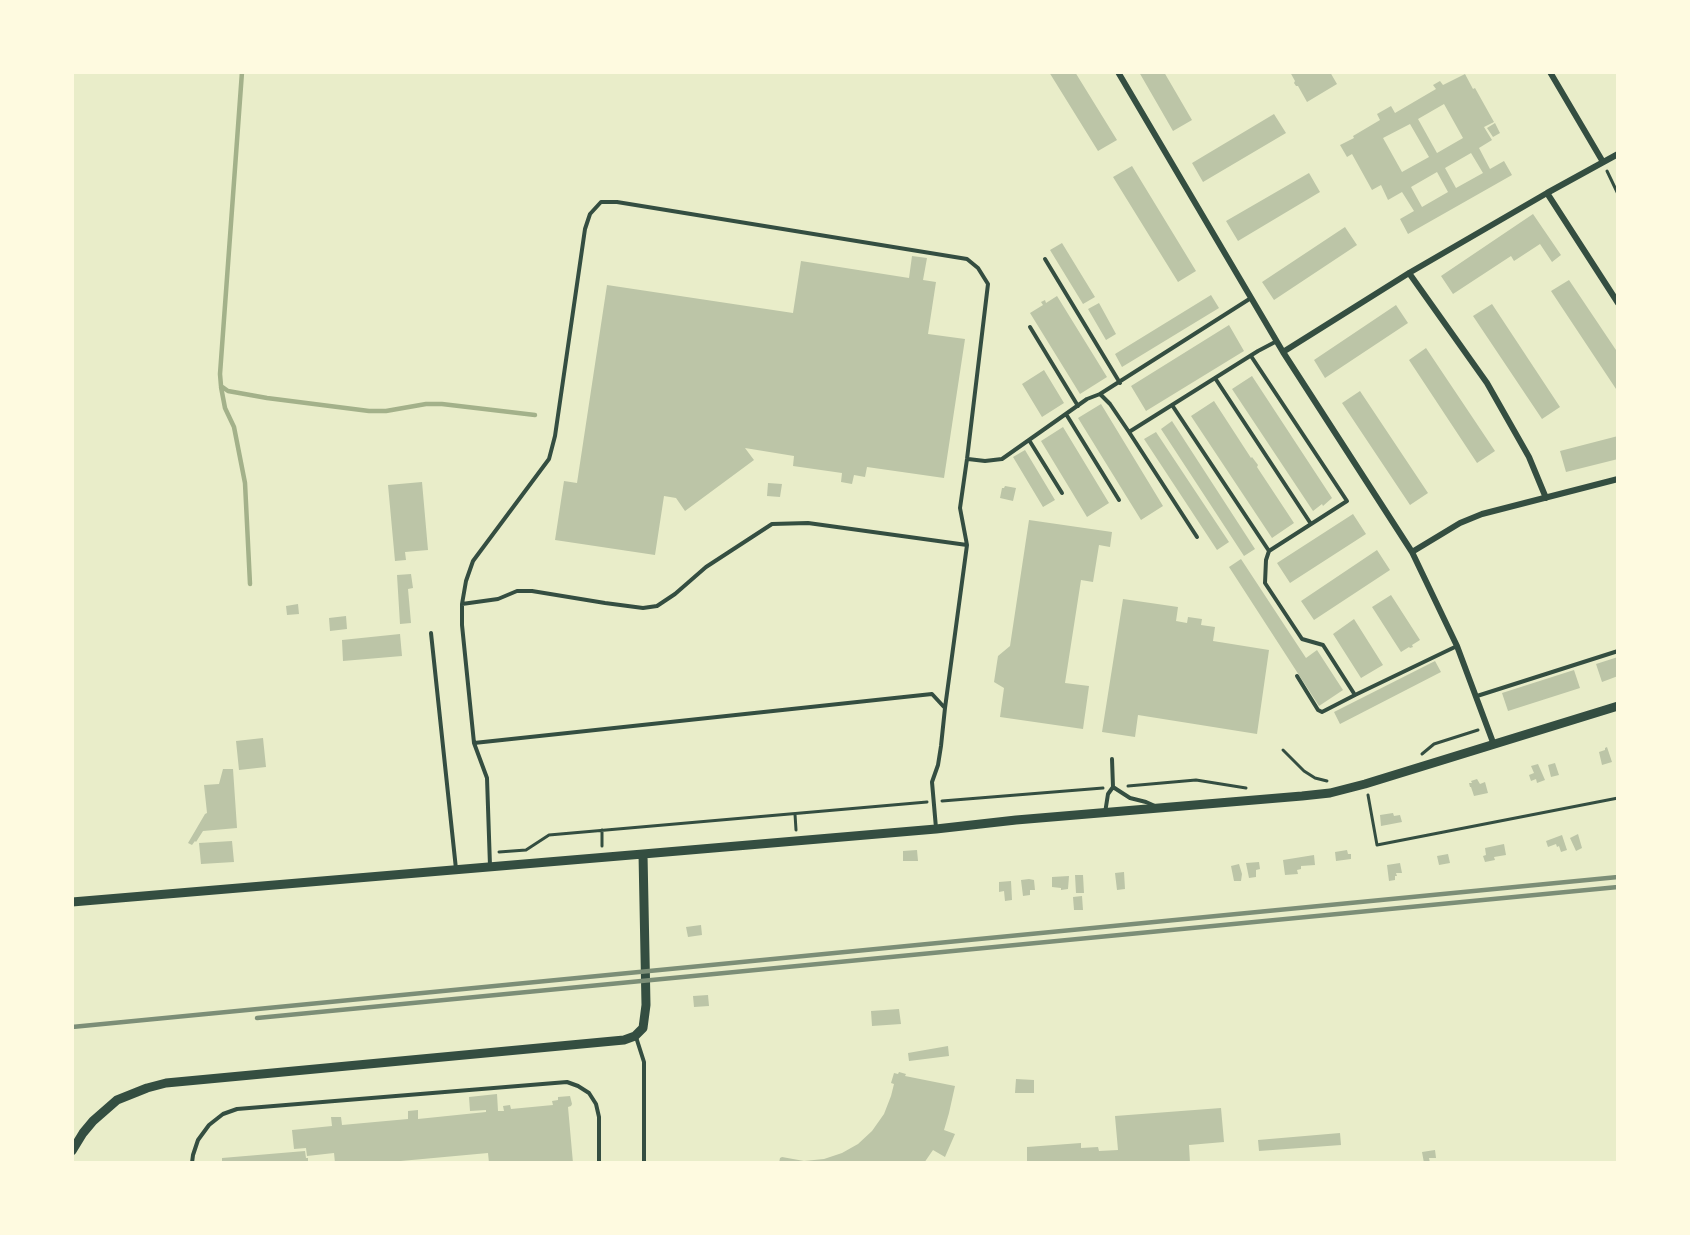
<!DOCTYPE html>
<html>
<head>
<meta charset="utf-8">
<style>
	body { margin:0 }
	#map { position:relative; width:1690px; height:1235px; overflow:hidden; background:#e9edc9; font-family:Spectral,serif }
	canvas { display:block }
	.frame { position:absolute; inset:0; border:74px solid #fefae0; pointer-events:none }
</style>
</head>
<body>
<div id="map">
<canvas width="1690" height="1235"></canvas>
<div class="frame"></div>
</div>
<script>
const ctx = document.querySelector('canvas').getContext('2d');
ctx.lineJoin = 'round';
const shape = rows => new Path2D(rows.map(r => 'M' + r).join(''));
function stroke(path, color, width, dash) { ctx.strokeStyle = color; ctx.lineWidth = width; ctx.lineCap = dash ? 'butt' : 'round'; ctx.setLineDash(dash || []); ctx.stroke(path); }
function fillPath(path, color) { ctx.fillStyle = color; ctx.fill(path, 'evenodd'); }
const stream = shape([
	[242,72,220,374,221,386,228,391,267,398,369,411,386,411,426,404,442,404,535,415],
	[221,387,225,408,234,427,245,483,250,584]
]);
const building = shape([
	[1049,72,1075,72,1117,140,1098,151],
	[1139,72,1164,72,1192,120,1173,131],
	[1290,72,1330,72,1337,84,1307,102,1298,86,1296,86,1294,83,1295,81],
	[1465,74,1473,89,1475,88,1494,122,1484,127,1492,140,1479,148,1490,169,1504,161,1512,175,1408,234,1400,219,1414,211,1402,192,1388,200,1381,185,1372,190,1352,154,1347,157,1340,145,1354,138,1353,136,1380,120,1377,114,1391,106,1395,113,1436,89,1433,85,1440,81,1443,85],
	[1444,104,1463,138,1437,153,1418,119],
	[1410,124,1429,157,1402,172,1383,138],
	[1471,153,1483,173,1456,188,1445,168],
	[1437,172,1448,192,1422,207,1411,187],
	[1274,114,1286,133,1203,182,1192,163],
	[1495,123,1500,133,1493,137,1487,128],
	[1132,166,1196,271,1178,282,1113,177],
	[1309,173,1320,192,1238,241,1226,221],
	[1533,214,1561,255,1552,262,1540,244,1514,261,1511,256,1453,294,1441,276],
	[1345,227,1357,245,1274,300,1262,282],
	[1062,243,1095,297,1083,304,1050,250],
	[912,256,927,258,923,280,936,282,928,334,965,339,944,478,867,467,865,477,854,475,852,484,841,482,842,473,793,466,794,456,745,448,754,460,685,511,676,498,664,496,655,555,555,540,564,481,577,483,607,285,793,313,801,261,909,278],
	[1569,280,1618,353,1618,392,1551,291],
	[1211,295,1219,308,1122,367,1115,354],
	[1057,296,1107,377,1080,394,1030,313,1043,305,1041,302,1045,300,1046,303],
	[1099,303,1116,334,1106,340,1088,309],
	[1492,304,1560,407,1542,419,1473,316],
	[1396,305,1408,323,1325,378,1314,360],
	[1229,325,1244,351,1146,411,1131,386],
	[1426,348,1495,451,1477,463,1409,360],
	[1044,370,1064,403,1042,417,1022,384],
	[1252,376,1332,498,1323,506,1322,504,1313,511,1232,389],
	[1360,391,1428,493,1410,505,1342,403],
	[1214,401,1251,458,1252,457,1258,465,1257,467,1294,523,1272,538,1191,416],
	[1101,404,1163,506,1141,520,1078,418],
	[1172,421,1255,549,1244,556,1161,429],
	[1063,427,1109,503,1087,517,1041,441],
	[1156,432,1229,542,1217,550,1144,439],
	[1618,436,1618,459,1566,472,1560,451],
	[1025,450,1055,500,1043,507,1013,457],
	[422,482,428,550,405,552,406,560,395,561,388,485],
	[768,483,782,484,780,497,767,496],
	[1005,486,1016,488,1013,501,1000,498,1002,488,1004,488],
	[1353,514,1366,534,1290,583,1277,563],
	[1029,520,1112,532,1110,547,1099,545,1093,582,1081,580,1065,683,1089,686,1083,729,1000,717,1004,688,994,682,998,656,1010,646],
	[1377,550,1390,570,1314,620,1301,601],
	[1241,559,1306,658,1317,650,1343,690,1319,706,1229,567],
	[411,574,413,588,408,589,411,623,400,624,397,575],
	[1391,595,1420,640,1412,645,1413,647,1410,648,1409,647,1401,652,1372,607],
	[1123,599,1178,607,1176,621,1187,623,1188,617,1202,619,1201,625,1215,627,1213,641,1269,650,1257,734,1138,715,1135,737,1102,732],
	[298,604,299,614,287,615,286,606],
	[346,616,347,629,330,631,329,618],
	[1354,619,1383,665,1361,678,1333,634],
	[400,634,402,656,343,661,342,640],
	[1618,657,1618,676,1602,682,1596,664],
	[1435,661,1441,672,1340,724,1334,712],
	[1574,670,1580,688,1508,711,1502,693],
	[263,738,266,767,239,770,236,741],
	[1607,747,1612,762,1602,765,1599,752,1605,750,1605,748],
	[1555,763,1559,775,1551,777,1548,765],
	[1538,764,1545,780,1537,783,1536,779,1531,781,1529,775,1534,773,1531,766],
	[223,769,233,769,237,828,203,831,196,842,195,841,192,845,188,843,205,814,207,813,204,785,219,784],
	[1477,779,1480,784,1485,782,1488,793,1474,796,1471,787,1470,787,1469,783,1472,783,1471,781],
	[1393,813,1394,816,1400,815,1402,822,1381,826,1380,815],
	[1578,834,1582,848,1576,851,1570,838],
	[1562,835,1567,850,1561,852,1559,846,1557,847,1556,844,1548,847,1546,841],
	[232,841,234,862,201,864,199,843],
	[1504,844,1506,855,1494,857,1495,860,1485,862,1483,856,1486,855,1485,848],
	[917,850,918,861,903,861,903,851],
	[1347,850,1348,854,1351,854,1351,859,1336,861,1335,852],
	[1448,854,1450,863,1439,865,1437,856],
	[1314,855,1315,865,1301,866,1301,869,1297,870,1298,874,1285,875,1283,860],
	[1259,862,1260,869,1256,870,1256,877,1249,878,1246,863],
	[1400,863,1402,873,1396,873,1397,876,1395,876,1395,880,1389,881,1387,865],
	[1239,864,1242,874,1241,881,1234,881,1231,866],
	[1124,872,1125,889,1117,890,1115,873],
	[1075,875,1083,875,1084,893,1076,893],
	[1069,876,1068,889,1061,890,1061,888,1052,887,1052,877],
	[1029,879,1034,880,1035,890,1030,890,1030,895,1023,896,1021,880],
	[1011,881,1012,900,1005,901,1004,891,999,892,999,882],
	[1082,896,1083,910,1074,910,1073,897],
	[701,925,702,935,688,937,686,927],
	[708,995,709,1006,694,1007,693,996],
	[899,1009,901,1024,872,1026,871,1011],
	[948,1046,949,1056,909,1061,908,1053],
	[899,1072,906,1074,905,1076,955,1086,949,1113,944,1130,955,1134,945,1157,933,1150,924,1163,779,1163,780,1158,782,1157,804,1161,824,1159,842,1153,858,1144,872,1131,884,1114,891,1096,894,1084,891,1083,894,1073,898,1074],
	[1016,1079,1034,1080,1034,1093,1015,1093],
	[497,1094,498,1111,504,1111,503,1106,510,1105,511,1109,553,1105,552,1101,558,1100,558,1097,570,1096,572,1104,571,1106,568,1107,573,1163,489,1163,488,1153,379,1163,335,1163,334,1153,307,1156,306,1148,294,1149,292,1130,332,1126,331,1117,341,1117,342,1125,408,1119,408,1111,418,1110,418,1119,486,1112,486,1110,470,1111,469,1097],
	[1221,1108,1224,1142,1189,1145,1190,1163,1027,1163,1027,1147,1081,1143,1081,1148,1098,1147,1099,1151,1118,1150,1115,1116],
	[1340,1133,1341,1145,1259,1151,1258,1140],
	[1435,1150,1436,1158,1429,1158,1430,1163,1424,1163,1422,1152],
	[305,1151,306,1158,308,1158,308,1163,222,1163,222,1158]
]);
const path = shape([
	[1607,171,1618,194],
	[1283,750,1304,771,1315,778,1327,781],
	[1422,754,1434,744,1478,730],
	[1128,786,1196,780,1246,788],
	[1368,795,1377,845,1618,798],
	[942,801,1103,788],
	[795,814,796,830],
	[602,830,602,846],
	[499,852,526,850,549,835,927,802]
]);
const service = shape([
	[1045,259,1120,383],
	[1030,327,1078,406],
	[1251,356,1347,501,1269,551,1266,560,1265,583,1302,639,1323,645,1355,695],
	[1215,378,1311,524],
	[1100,394,1251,298],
	[1172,405,1269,551],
	[1066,414,1119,500],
	[1029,440,1062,493],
	[968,459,985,461,1002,459,1087,399,1100,394,1110,404,1129,432],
	[1197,537,1129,432,1258,351,1277,341],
	[462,604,498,599,517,591,532,591,605,603,643,608,657,606,675,594,706,567,772,524,808,523,967,545],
	[431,633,456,869],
	[1297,676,1318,710,1322,712,1355,695,1457,646],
	[1477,696,1618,651],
	[474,743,932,694,944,707],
	[1113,787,1130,798,1146,802,1155,806],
	[1105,813,1108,794,1113,787,1112,759],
	[490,866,487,778,474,743,462,625,462,604,466,581,473,561,549,459,555,436,585,229,590,214,601,202,617,202,967,259,978,268,988,284,967,459,960,508,967,545,945,708,941,746,938,765,932,782,936,828],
	[636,1037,644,1062,644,1163],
	[192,1163,193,1155,198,1140,209,1125,223,1114,237,1109,567,1082,578,1086,589,1093,596,1104,599,1117,599,1163]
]);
const minor = shape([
	[1118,72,1283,352,1412,552,1457,646,1494,745],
	[1550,72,1603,162],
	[1547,193,1618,303],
	[1409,273,1487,383,1529,457,1546,498],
	[1283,352,1409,273,1547,193,1618,154],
	[1412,552,1460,523,1482,514,1618,479]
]);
const tertiary = shape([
	[72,902,643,854,936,829,1016,820,1302,796,1330,793,1365,784,1618,706],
	[72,1151,83,1133,93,1121,117,1100,147,1088,166,1083,624,1040,635,1036,643,1028,646,1005,643,854]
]);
const rail = shape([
	[257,1018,1618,887],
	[72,1027,1618,877]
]);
stroke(stream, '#a3b18a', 4.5);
fillPath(building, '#bcc5a7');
stroke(path, '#344e41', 3);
stroke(service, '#344e41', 4);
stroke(minor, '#344e41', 6);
stroke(tertiary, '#344e41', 9);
stroke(rail, '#7c8e77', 4.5);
</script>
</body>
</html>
